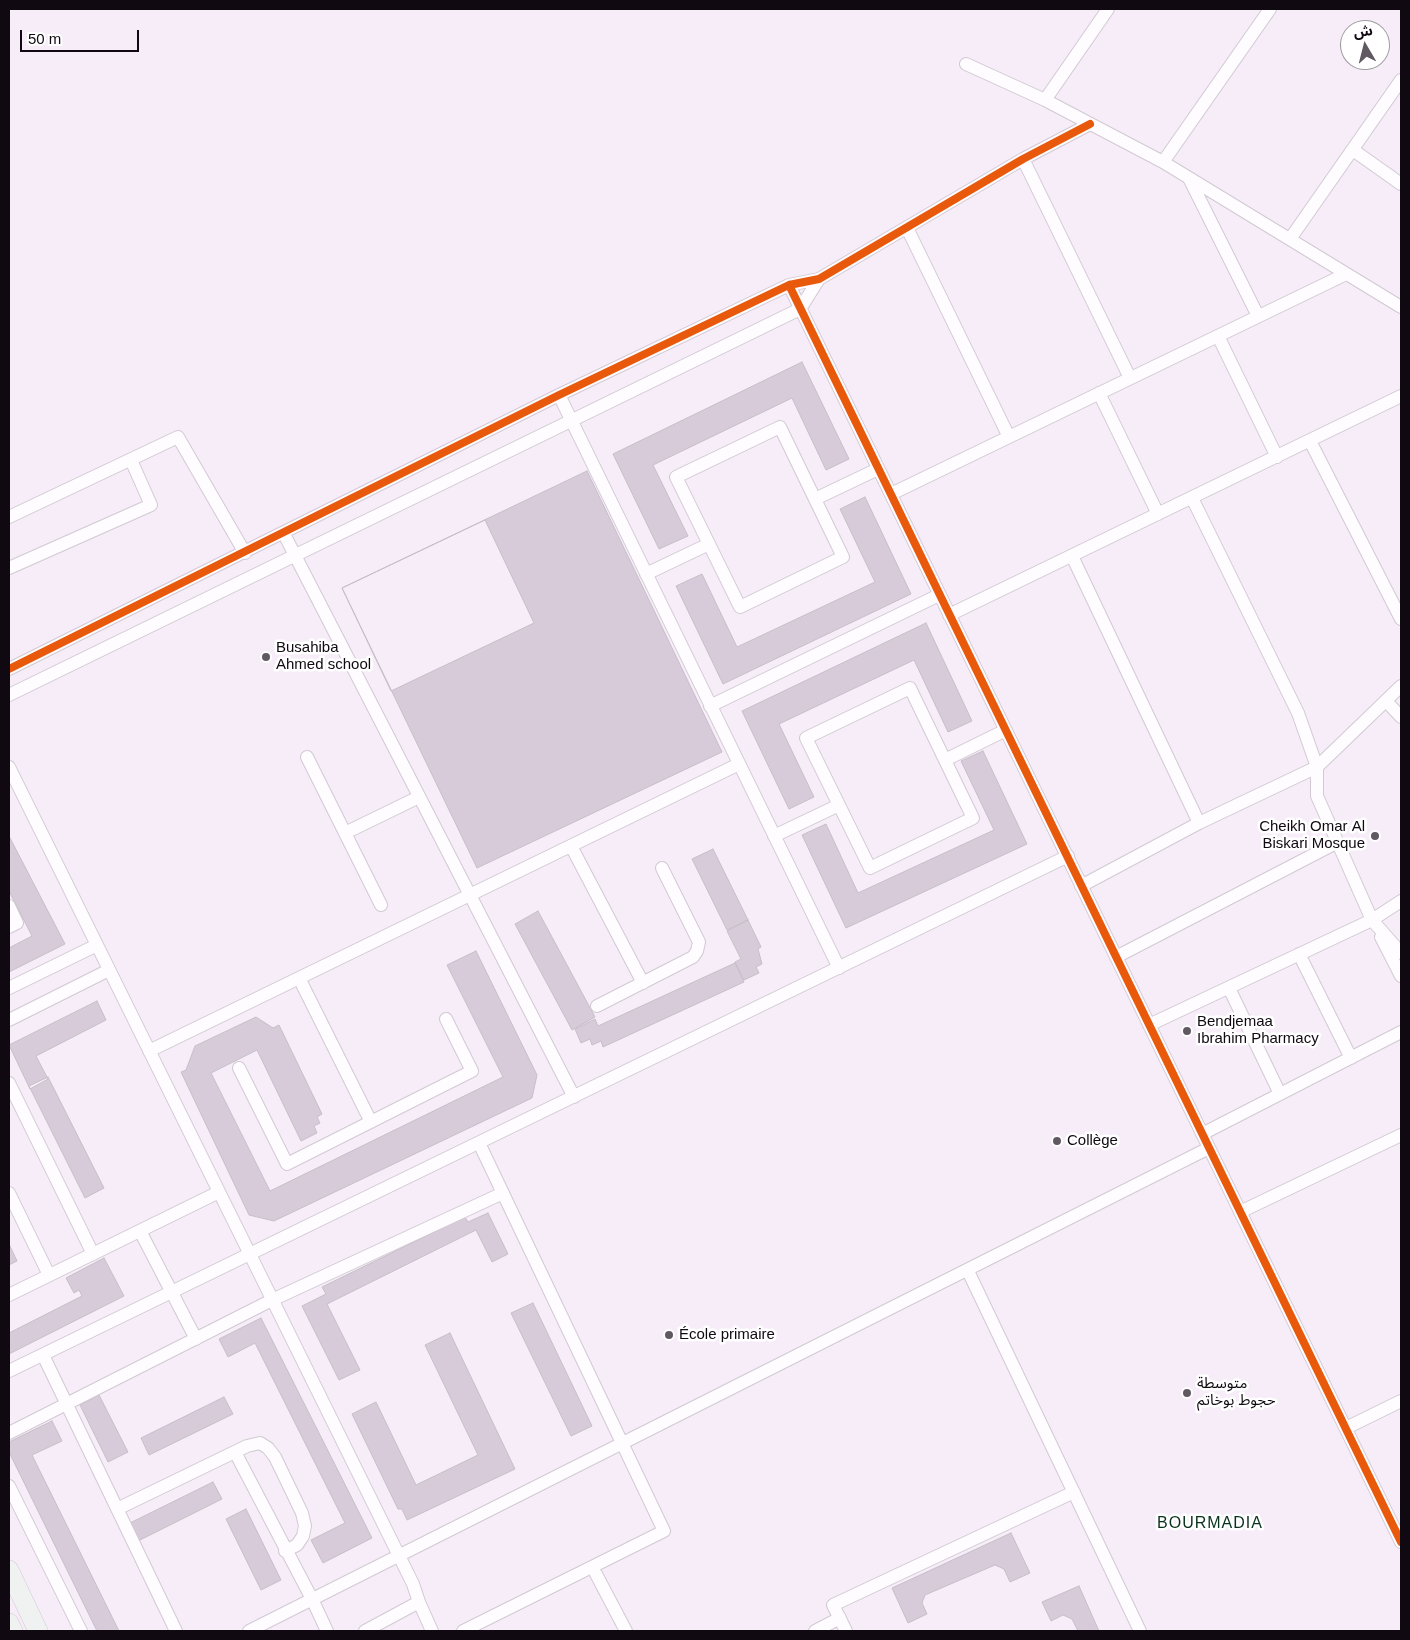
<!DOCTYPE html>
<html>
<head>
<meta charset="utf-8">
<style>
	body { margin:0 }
	#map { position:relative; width:1410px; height:1640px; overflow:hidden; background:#f6edf8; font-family:Arial,"Noto Sans Arabic",sans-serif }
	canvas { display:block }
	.frame { position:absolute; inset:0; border:10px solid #100911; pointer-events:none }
	.north { position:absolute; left:1340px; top:20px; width:50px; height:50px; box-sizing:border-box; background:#fff; border:1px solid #9f9da0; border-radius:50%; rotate:352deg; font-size:14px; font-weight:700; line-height:20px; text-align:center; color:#100911 }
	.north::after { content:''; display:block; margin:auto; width:18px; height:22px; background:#605962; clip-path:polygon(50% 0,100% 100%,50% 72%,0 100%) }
	.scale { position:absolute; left:20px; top:30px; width:119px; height:22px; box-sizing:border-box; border:2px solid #100911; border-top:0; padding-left:6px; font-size:15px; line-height:18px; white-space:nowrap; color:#100911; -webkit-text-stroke:4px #fff; paint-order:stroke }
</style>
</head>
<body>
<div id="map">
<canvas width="1410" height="1640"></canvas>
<div class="frame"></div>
<div class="north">ش</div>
<div class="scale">50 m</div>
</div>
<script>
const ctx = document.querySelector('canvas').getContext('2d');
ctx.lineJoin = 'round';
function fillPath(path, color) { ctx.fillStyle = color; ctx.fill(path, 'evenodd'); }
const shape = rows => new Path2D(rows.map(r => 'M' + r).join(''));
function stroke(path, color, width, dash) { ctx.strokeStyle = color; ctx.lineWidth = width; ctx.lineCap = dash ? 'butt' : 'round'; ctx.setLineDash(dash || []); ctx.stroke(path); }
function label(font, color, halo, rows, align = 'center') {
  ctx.font = font + ' Arial,"Noto Sans Arabic",sans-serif'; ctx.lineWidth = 5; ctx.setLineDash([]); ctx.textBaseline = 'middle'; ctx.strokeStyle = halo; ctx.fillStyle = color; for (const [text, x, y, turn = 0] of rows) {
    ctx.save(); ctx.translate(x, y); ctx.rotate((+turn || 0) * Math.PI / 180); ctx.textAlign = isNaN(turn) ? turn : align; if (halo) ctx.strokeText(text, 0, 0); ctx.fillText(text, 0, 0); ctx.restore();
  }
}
const building = shape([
	[802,362,849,459,826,470,792,398,653,465,688,536,659,549,613,454,802,362],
	[587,471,722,752,477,868,342,588,587,471],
	[865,497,911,594,723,684,676,586,702,574,737,647,875,582,840,509,865,497],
	[485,520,534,623,391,691,342,588,485,520],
	[926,623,972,721,948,732,914,660,779,724,814,797,789,809,742,711,926,623],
	[983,751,1027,844,846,928,802,835,826,824,858,893,994,830,961,761,983,751],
	[9,836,65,944,9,972,9,948,32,936,9,891,9,836],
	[713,849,748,920,727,930,692,859,713,849],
	[538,911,595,1017,572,1030,515,924,538,911],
	[748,920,761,947,758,949,762,964,756,967,759,973,744,980,735,962,741,959,727,931,748,920],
	[476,951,537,1075,532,1098,274,1221,249,1215,181,1072,186,1070,195,1046,256,1017,273,1028,279,1025,322,1114,317,1117,320,1123,314,1126,317,1133,301,1141,257,1050,211,1073,270,1191,503,1077,447,965,476,951],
	[735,963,744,982,603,1047,601,1041,592,1045,590,1039,581,1043,575,1029,595,1019,598,1026,735,963],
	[97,1001,106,1020,36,1056,48,1079,30,1089,9,1045,97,1001],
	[48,1077,104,1188,85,1198,29,1086,48,1077],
	[488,1213,508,1254,492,1262,476,1230,327,1304,360,1370,339,1380,302,1306,326,1294,322,1287,465,1217,468,1222,488,1213],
	[9,1244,17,1261,9,1265,9,1244],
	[104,1258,124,1296,9,1354,9,1333,82,1296,79,1290,74,1293,66,1278,104,1258],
	[533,1303,592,1426,571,1436,511,1313,533,1303],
	[261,1318,372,1538,323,1563,311,1540,345,1523,255,1343,228,1357,219,1339,261,1318],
	[450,1333,515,1469,407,1520,402,1509,398,1509,352,1414,376,1402,416,1485,478,1455,425,1345,450,1333],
	[99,1395,128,1452,108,1462,80,1405,99,1395],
	[224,1397,233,1414,149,1455,141,1438,224,1397],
	[52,1421,62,1441,32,1455,119,1631,97,1631,9,1452,9,1442,52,1421],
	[213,1482,222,1499,138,1541,130,1523,213,1482],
	[246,1509,281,1580,261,1590,226,1519,246,1509],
	[1011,1533,1030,1573,1010,1582,1004,1569,995,1565,925,1595,922,1603,927,1614,908,1623,892,1588,1011,1533],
	[1079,1586,1099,1631,1078,1631,1072,1619,1063,1615,1051,1621,1042,1602,1079,1586]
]);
const minor = shape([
	[966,64,1045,100,1163,162,1401,307],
	[1045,100,1108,9],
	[1353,150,1401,184],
	[1023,159,1130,378],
	[1163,162,1270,9],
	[1189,178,1258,316],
	[907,228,1009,437],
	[1290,239,1401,80],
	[789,285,1401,1542],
	[1218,336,1277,457],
	[1099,393,1158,514],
	[559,395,839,968],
	[1310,441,1401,619],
	[891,494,1346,274],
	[1192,498,1298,713,1317,767,1317,796,1372,920,1401,953],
	[815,499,878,469],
	[9,517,178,437,245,553],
	[284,534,574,1097],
	[1072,556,1199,823],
	[9,568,151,505,131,460],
	[646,574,709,544,676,477,780,427,843,557,740,607,709,544],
	[949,615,1401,396],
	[9,669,559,395,789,285,819,279,1023,159,1090,124],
	[9,695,800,309,819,279],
	[1386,701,1401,717],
	[710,706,939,595],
	[307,757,381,905],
	[945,760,1006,730],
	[9,767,413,1584,419,1602,365,1631],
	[345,833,419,797],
	[774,836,839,805,806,738,910,688,973,818,870,868,839,805],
	[571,846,643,983],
	[1081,886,1199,823,1317,767,1401,686],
	[9,906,17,923,9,927],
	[1381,937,1401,976],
	[1299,954,1351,1058],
	[1116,957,1338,842],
	[299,978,371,1122],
	[9,988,97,945],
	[1229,988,1280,1094],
	[597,1006,693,957,697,951,699,942,662,868],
	[9,1020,109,970],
	[1149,1025,1372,920,1401,901],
	[149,1051,739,764],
	[239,1068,287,1164,472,1071,446,1019],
	[9,1083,93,1254],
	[1202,1134,1401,1032],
	[9,1193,49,1275],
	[1240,1212,1401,1135],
	[140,1231,196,1339],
	[968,1271,1140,1631],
	[9,1295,219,1192],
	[43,1355,176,1631],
	[9,1371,1068,856],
	[1346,1428,1401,1401],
	[9,1433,272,1300,503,1193],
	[235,1452,312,1599,327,1631],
	[9,1486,81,1631],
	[117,1509,247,1446,260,1443,268,1448,275,1457,302,1513,305,1526,303,1536,297,1545,285,1551],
	[596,1574,626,1631],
	[419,1602,432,1631],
	[249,1631,1209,1148],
	[463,1631,664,1531,479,1143],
	[815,1631,840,1618],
	[846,1631,833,1605,1074,1492]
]);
const secondary = shape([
	[9,1570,38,1631],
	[9,1623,13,1631]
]);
const cycleway = shape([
	[789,285,1401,1542],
	[9,669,559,395,789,285,819,279,1023,159,1090,124]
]);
const markers = [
	[266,657,5,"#605962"],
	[1375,836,5,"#605962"],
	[1187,1031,5,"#605962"],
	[1057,1141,5,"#605962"],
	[669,1335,5,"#605962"],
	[1187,1393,5,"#605962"]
];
const poiNames = [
	["Busahiba",276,648],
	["Ahmed school",276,665],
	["Cheikh Omar Al",1365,827,"right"],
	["Biskari Mosque",1365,844,"right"],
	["Bendjemaa",1197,1022],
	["Ibrahim Pharmacy",1197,1039],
	["Collège",1067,1141],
	["École primaire",679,1335],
	["متوسطة",1197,1384],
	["حجوط بوخاتم",1197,1401]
];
const neighbourhoodNames = [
	["BOURMADIA",1210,1524]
];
fillPath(building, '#d7cbd9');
stroke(building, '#c5bec7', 1);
stroke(minor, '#d1c9d3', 14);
stroke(secondary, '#d1c9d3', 20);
stroke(minor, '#fefcfe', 12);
stroke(secondary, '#f0f2f2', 19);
stroke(cycleway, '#e8590c', 8);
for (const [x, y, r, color] of markers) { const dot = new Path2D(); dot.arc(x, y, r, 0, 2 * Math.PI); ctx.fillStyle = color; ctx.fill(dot); stroke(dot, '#fff', 2); }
label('15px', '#100911', '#fff', poiNames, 'left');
ctx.letterSpacing = '1px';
label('16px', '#09321c', '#fff', neighbourhoodNames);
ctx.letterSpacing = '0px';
</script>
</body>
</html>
